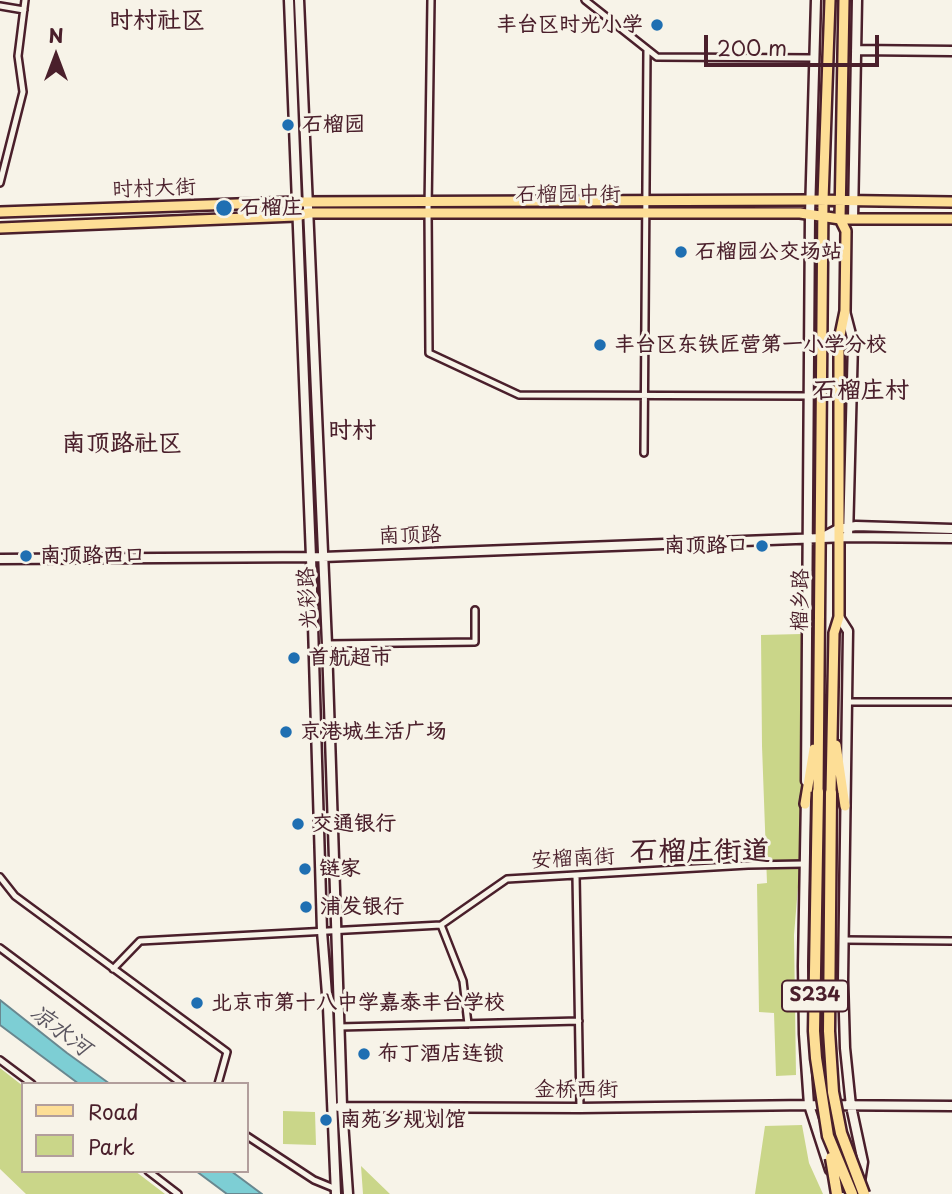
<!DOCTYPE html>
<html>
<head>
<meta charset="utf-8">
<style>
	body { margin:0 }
	#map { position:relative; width:952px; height:1194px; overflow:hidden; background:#f7f3e8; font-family:"Playpen Sans",sans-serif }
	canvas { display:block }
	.legend { position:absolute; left:21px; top:1082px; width:228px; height:91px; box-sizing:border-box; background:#f7f3e8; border:2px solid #b29e9c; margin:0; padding:9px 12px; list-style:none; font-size:21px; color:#4a1f2b }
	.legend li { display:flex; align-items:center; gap:14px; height:35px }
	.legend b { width:35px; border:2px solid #b29e9c }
	.north { position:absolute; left:21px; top:21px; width:70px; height:70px; -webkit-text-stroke:5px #f7f3e8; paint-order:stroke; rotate:0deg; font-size:19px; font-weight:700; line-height:28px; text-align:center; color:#4a1f2b }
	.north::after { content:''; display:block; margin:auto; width:24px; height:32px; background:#4a1f2b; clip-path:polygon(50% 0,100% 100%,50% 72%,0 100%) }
	.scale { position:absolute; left:704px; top:35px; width:175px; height:32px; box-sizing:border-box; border:4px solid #4a1f2b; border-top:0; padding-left:9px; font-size:21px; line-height:24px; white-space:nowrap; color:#4a1f2b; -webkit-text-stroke:5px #f7f3e8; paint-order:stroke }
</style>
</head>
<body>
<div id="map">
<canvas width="952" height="1194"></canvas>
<ul class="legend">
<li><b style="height:9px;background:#fdde96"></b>Road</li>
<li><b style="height:19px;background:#cad689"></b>Park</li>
</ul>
<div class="north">N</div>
<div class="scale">200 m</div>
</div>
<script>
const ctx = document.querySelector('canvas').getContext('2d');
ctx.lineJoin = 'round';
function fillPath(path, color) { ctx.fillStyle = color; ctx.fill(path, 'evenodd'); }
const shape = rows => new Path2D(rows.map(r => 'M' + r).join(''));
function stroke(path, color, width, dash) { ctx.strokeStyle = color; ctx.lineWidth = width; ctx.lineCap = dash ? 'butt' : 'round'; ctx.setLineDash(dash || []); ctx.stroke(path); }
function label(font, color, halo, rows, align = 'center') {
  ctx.font = font + ' "Playpen Sans","LXGW WenKai TC",sans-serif'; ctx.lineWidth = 6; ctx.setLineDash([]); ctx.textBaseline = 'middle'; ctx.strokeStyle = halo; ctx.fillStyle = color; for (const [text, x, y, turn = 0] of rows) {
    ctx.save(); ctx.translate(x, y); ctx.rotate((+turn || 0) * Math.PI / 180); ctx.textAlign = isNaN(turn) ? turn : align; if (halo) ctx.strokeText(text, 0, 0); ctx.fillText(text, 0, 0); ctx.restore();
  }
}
const green = shape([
	[801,634,802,766,799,875,794,935,796,1075,776,1076,774,1013,759,1012,757,884,767,883,762,746,761,635],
	[0,1068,23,1086,23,1171,135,1171,165,1194,26,1194,0,1169],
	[283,1111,315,1112,316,1145,283,1144],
	[802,1125,809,1163,823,1194,755,1194,765,1126],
	[361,1166,390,1194,363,1194]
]);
const water = shape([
	[0,1000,67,1053,110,1084,79,1084,0,1025,0,1000],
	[196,1171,231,1171,262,1194,227,1194,196,1171]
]);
const street = shape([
	[431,0,428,210,429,353,519,395,809,396],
	[585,0,657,57,814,58],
	[0,6,24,10],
	[0,183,23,92,18,56,25,0],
	[644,453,647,49],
	[327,644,475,642,475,610],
	[847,702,952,702],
	[576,875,580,1108],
	[0,877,15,896,227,1052,218,1084],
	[441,925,507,879,748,865,804,864],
	[844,940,952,941],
	[0,948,182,1084],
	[113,969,140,941,441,925,463,981,468,1024],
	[339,1027,579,1021],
	[0,1060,32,1084],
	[247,1136,314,1180,336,1189],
	[148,1171,178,1194]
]);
const secondary = shape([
	[289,0,311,557,322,931,328,1007,336,1194],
	[299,0,327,644,342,1106,348,1194],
	[856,50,952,51],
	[853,219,857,0],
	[845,311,853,342,848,537],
	[823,537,838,529,856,526,952,529],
	[0,559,323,557,848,537,952,538],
	[839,617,848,631,843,980,845,1048,851,1106,863,1162,858,1194],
	[806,781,810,215,816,0],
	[806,797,803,966,804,1034,809,1105,830,1170],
	[339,1107,580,1108,809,1105,952,1106]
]);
const primary = shape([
	[0,212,296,202,810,200,952,202],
	[0,228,296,216,309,213,800,213,840,219,952,219],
	[836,745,845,806],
	[818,792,823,200,830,0],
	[831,793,834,633,839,617,839,340,845,311,846,231,840,219,844,0],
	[805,804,814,749]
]);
const highwayBridge = shape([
	[818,792,814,1031,816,1058,828,1136,852,1194],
	[831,793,829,1031,833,1092,841,1133,864,1194],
	[831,1158,837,1194]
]);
const markers = [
	[657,25,7,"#1f6fb2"],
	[288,125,7,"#1f6fb2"],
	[224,208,9,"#1f6fb2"],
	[681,252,7,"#1f6fb2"],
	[600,345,7,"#1f6fb2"],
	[762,546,7,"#1f6fb2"],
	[26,556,7,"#1f6fb2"],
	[294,658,7,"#1f6fb2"],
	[286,732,7,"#1f6fb2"],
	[298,824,7,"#1f6fb2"],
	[305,869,7,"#1f6fb2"],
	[306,907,7,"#1f6fb2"],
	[197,1003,7,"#1f6fb2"],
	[364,1054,7,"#1f6fb2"],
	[326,1120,7,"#1f6fb2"]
];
const shields = [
	[815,996,66]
];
const shieldNames = [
	["S234",815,996]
];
const poiNames = [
	["丰台区时光小学",643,25,"right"],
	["石榴园",302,125],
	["石榴庄",240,208],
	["石榴园公交场站",695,252],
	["丰台区东铁匠营第一小学分校",614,345],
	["南顶路口",748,546,"right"],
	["南顶路西口",40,556],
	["首航超市",308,658],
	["京港城生活广场",300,732],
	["交通银行",312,824],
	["链家",319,869],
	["浦发银行",320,907],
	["北京市第十八中学嘉泰丰台学校",211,1003],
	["布丁酒店连锁",378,1054],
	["南苑乡规划馆",340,1120]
];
const streetNames = [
	["时村大街",154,189,-2],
	["石榴园中街",568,195],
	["南顶路",410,536,-2],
	["光彩路",308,598,-93],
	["榴乡路",801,600,-89],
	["安榴南街",573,859,-3],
	["金桥西街",576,1090]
];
const waterNames = [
	["凉水河",60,1031,37]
];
const quarterNames = [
	["时村社区",157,21],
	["石榴庄村",861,391],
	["时村",352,431],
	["南顶路社区",122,444]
];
const districtNames = [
	["石榴庄街道",700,852]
];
fillPath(green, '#cad689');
fillPath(water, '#7dced4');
stroke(water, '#698890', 2);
stroke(street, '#4a1f2b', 10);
stroke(secondary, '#4a1f2b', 13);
stroke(primary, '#4a1f2b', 14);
stroke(street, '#f7f3e8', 5);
stroke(secondary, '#f7f3e8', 8);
stroke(primary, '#fdde96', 9);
stroke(highwayBridge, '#4a1f2b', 15, []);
stroke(highwayBridge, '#fdde96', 10);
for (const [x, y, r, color] of markers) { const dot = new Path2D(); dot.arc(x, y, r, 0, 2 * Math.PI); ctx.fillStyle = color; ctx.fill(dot); stroke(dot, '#f7f3e8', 2.5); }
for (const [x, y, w] of shields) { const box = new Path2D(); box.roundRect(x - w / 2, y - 15.5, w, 31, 5); ctx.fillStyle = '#f7f3e8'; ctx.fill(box); stroke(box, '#4a1f2b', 2); }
label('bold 19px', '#4a1f2b', null, shieldNames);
label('bold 21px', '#4a1f2b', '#f7f3e8', poiNames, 'left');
label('21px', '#4a1f2b', '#f7f3e8', streetNames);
label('italic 23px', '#59545e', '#f7f3e8', waterNames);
label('bold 24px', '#4a1f2b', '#f7f3e8', quarterNames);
label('bold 28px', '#4a1f2b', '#f7f3e8', districtNames);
</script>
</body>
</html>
